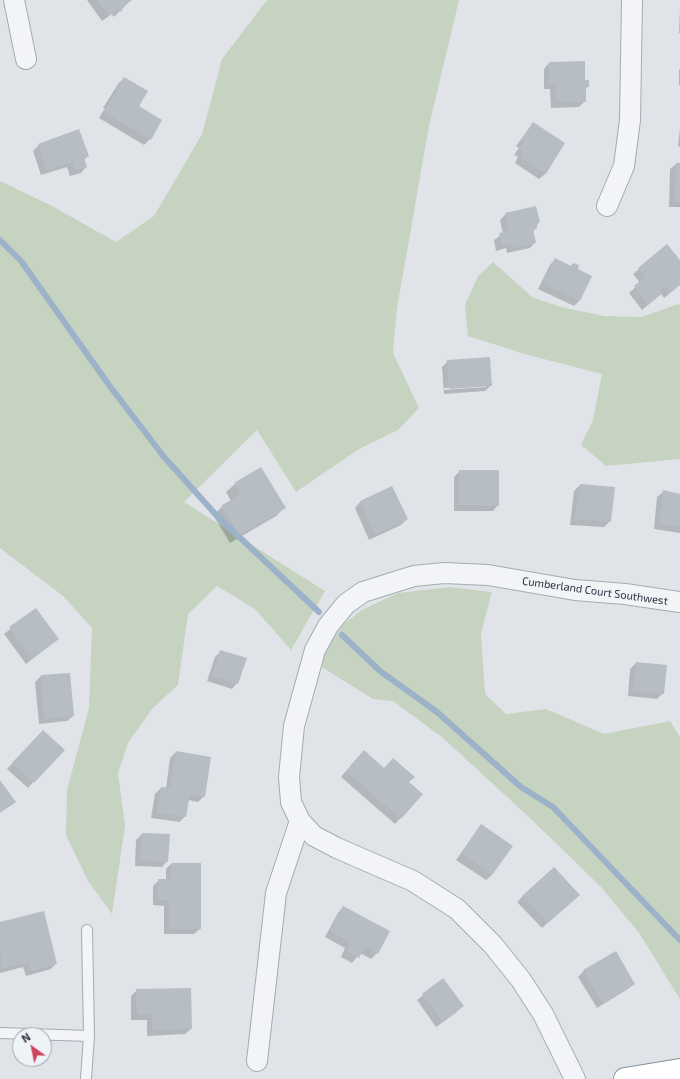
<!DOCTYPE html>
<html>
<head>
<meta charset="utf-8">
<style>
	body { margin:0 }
	#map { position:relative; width:680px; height:1079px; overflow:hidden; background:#e0e4e9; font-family:"Exo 2",sans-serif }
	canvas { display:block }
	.north { position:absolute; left:12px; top:1027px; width:40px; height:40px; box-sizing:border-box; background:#eff2f6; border:1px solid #a0a5ad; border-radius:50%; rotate:327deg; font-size:11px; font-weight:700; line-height:16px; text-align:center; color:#293240 }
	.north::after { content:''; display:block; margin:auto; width:14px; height:18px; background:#cd455e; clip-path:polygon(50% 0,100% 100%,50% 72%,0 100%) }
</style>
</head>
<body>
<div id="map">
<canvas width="680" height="1079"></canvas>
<div class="north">N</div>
</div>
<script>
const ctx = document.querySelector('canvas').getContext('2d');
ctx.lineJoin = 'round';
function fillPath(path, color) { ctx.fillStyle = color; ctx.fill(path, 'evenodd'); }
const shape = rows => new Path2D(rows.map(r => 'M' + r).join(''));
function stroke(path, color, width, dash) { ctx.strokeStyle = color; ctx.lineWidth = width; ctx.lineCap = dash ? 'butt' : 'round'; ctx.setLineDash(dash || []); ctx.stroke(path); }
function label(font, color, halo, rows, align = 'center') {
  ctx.font = font + ' "Exo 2",sans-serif'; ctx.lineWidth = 3; ctx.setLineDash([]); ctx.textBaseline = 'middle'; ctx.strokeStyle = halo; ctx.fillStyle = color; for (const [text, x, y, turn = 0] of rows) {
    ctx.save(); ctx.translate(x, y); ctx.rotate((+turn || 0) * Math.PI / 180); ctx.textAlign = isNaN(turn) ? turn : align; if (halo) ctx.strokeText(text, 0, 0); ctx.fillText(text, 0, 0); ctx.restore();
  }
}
const green = shape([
	[267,0,459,0,429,126,397,308,393,353,419,408,398,430,359,449,296,492,257,430,184,502,325,591,291,650,255,609,217,586,188,614,178,685,152,709,128,743,118,773,125,826,112,914,88,881,66,835,67,790,89,708,92,628,63,596,0,548,0,181,52,206,116,242,154,216,202,134,222,59],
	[493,262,532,297,561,307,604,316,642,317,678,304,680,305,680,459,606,466,581,445,593,420,602,374,528,355,468,336,465,305,478,276],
	[450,587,492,592,481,633,485,694,506,714,546,709,604,734,670,721,680,737,680,999,639,933,600,886,531,819,443,738,393,701,373,699,320,666,327,645,345,623,362,610,398,593]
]);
const shadow = shape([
	[87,0,131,0,114,17,112,14,102,21],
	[680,9,680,33,679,33],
	[549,63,584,81,588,86,585,90,585,101,579,107,551,108,550,89,544,89,544,69],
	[680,69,680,85,679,85,679,70],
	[124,78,138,107,150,139,144,145,99,118,105,108,103,108,118,84],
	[533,123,564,143,545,174,539,179,515,163,518,157,514,155,519,148,516,146],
	[680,128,680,147,678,146],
	[39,145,88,156,84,160,86,167,81,173,70,176,67,167,41,175,33,151],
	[676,164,680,164,680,207,669,207,670,169],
	[506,214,539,222,533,232,535,242,530,248,507,253,506,248,496,251,494,240,503,234,500,220],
	[555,259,570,267,573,264,576,269,579,301,574,306,538,289,550,265],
	[680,262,680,280,674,290,664,298,661,294,642,310,629,293,640,283,633,274,639,269],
	[448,361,491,385,485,391,444,394,442,367],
	[486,385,486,387,444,390,444,388],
	[460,471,498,505,493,511,454,511,454,477],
	[235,484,285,507,276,516,230,543,213,515,222,507,231,501,226,492],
	[580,485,610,521,604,527,570,525,574,491],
	[392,487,407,519,401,525,369,540,355,508,360,502],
	[663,492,680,495,680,533,654,529,657,497],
	[36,609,58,639,26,664,4,634],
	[221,651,237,683,232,689,207,681,215,657],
	[636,663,663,693,657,699,628,696,630,669],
	[41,676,73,716,67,721,39,724,35,682],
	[37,737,33,782,28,788,7,769],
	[176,752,204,796,198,802,188,800,185,816,180,822,151,818,155,794,161,788,166,789,170,758],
	[358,757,384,769,422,794,395,824,341,777],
	[481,825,492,875,486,880,456,860],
	[142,834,167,861,162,867,135,866,136,840],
	[171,864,200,929,194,934,164,934,164,906,153,905,153,886,159,880,166,880,166,869],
	[523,896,572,900,542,928,517,902],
	[343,907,377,953,371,959,360,953,352,963,341,957,345,948,325,937,338,913],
	[43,912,56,963,51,969,26,976,23,967,0,973,0,923],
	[584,971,634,984,628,989,597,1008,578,977],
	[443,980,457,1012,436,1027,417,1000],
	[137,990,191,1029,185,1034,147,1036,147,1020,131,1020,131,996]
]);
const stream = shape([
	[0,240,21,261,109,385,164,457,218,517,319,612],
	[342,635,380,671,437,712,521,787,553,807,680,940]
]);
const building = shape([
	[97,0,132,0,121,8,123,10,120,12,118,9,109,16],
	[585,61,585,80,589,80,589,87,586,87,586,102,556,102,555,83,549,84,549,62],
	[124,77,148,91,139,106,162,120,151,140,104,112],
	[533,122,565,143,546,174,520,157,523,151,519,149,524,142,521,140],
	[79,129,89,156,84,158,87,167,75,171,72,162,46,170,38,144],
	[676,163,680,163,680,202,675,202],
	[536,206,540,222,536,223,537,229,533,230,536,243,513,248,512,243,502,246,499,233,509,231,505,213],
	[667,244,680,260,680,285,670,293,665,286,660,290,663,293,648,305,634,286,645,277,638,268],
	[555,258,571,266,573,263,579,265,578,269,592,276,580,301,543,283],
	[490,357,492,386,449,389,447,360],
	[261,467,286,508,239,535,221,506,241,494,234,483],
	[459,470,499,470,499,506,459,505],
	[580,484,615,487,611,522,575,519],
	[392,486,408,519,375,535,360,501],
	[663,490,680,494,680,527,659,524],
	[36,608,59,639,32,659,9,627],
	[220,650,247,658,238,684,212,676],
	[636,662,667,665,664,694,633,691],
	[70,673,74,716,44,719,41,675],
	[43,730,65,750,34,783,12,763],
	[364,750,384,768,393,758,415,777,409,782,423,794,401,819,346,771],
	[176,751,211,757,205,797,190,794,186,817,157,813,161,787,170,788],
	[0,780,16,802,0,813],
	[481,824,513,846,492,875,461,853],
	[142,833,170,834,168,862,140,860],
	[171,863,201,863,201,929,169,929,169,900,158,900,158,879,171,879],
	[554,867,580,895,548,923,522,896],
	[343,906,390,931,378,954,365,946,359,958,346,951,350,942,330,931],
	[44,911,57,964,31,971,29,962,1,969,0,922],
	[616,951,635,984,603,1003,583,970],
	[443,978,464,1006,443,1022,422,994],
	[191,988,192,1029,152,1030,152,1014,137,1014,136,989]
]);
const lane = shape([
	[0,1033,89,1036],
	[86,1079,89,1036,87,930]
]);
const street = shape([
	[14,0,26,59],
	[607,206,624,166,630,120,632,0],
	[257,1061,276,893,300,821],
	[575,1079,543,1014,521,980,493,945,457,909,413,881,337,848,314,836,300,821,291,802,289,777,294,726,315,650,328,626,346,604,363,592,414,576,444,573,488,575,575,590,625,594,680,602]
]);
const highway = shape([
	[625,1079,680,1070]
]);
const streetNames = [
	["Cumberland Court Southwest",595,591,8]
];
fillPath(green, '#c6d3c1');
fillPath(shadow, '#0003');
stroke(stream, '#9bb2c9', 6);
fillPath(building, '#b7bdc5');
stroke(lane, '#a5abb3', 12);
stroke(street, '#a5abb3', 22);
stroke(highway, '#87919f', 24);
stroke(lane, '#f2f4f7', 10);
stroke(street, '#f2f4f7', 20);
stroke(highway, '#fff', 22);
label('11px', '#293240', '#eff2f6', streetNames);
</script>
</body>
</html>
